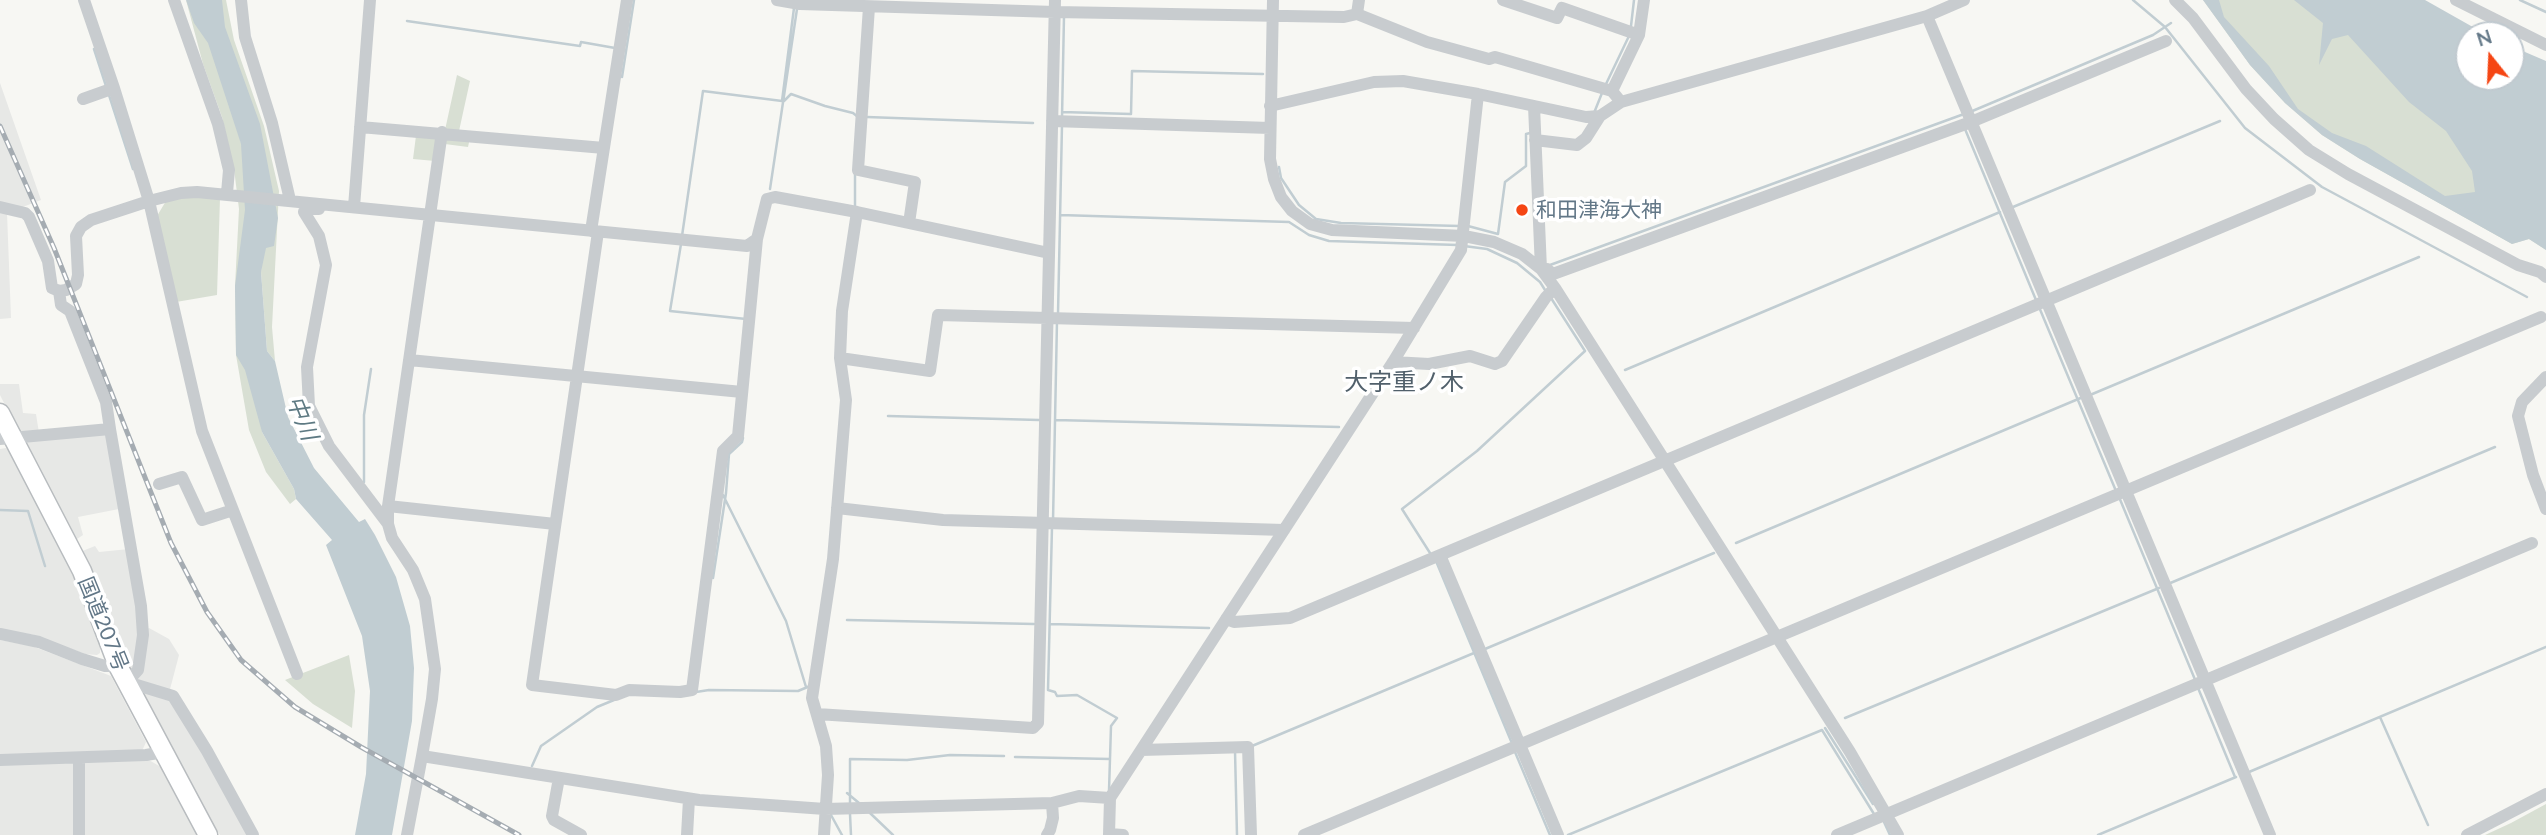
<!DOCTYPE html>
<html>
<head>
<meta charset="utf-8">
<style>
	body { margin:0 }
	#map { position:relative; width:2546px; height:835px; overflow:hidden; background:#f7f7f3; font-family:Lato,sans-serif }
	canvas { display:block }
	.north { position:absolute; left:2455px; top:21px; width:70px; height:70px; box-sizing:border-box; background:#fff; border:2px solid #c0c9cf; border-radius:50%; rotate:342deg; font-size:19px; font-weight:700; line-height:28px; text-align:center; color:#627787 }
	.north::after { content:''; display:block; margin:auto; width:24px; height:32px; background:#f54614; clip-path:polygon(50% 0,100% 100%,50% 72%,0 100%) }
</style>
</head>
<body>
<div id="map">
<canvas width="2546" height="835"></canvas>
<div class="north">N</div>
</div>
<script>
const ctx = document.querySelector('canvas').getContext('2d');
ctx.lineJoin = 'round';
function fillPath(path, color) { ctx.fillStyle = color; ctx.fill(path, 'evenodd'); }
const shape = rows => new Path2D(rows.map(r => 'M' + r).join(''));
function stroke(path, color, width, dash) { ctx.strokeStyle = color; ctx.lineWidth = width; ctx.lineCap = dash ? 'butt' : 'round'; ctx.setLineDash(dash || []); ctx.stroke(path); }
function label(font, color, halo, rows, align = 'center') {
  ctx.font = font + ' Lato,"Noto Sans JP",sans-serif'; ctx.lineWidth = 7; ctx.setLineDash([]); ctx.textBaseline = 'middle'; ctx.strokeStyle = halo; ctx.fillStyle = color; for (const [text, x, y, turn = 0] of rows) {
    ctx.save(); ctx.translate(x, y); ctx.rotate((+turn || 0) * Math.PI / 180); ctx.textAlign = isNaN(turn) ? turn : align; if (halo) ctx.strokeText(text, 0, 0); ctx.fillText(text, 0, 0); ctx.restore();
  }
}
const built = shape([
	[0,83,41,200,7,213,11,318,0,319],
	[0,384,19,384,23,413,36,414,39,433,105,426,119,509,78,517,83,535,74,541,0,395],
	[6,448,14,452,89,606,100,641,100,653,97,655,85,654,34,635,0,629,0,449],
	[95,546,99,552,129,549,141,630,149,628,169,639,179,655,169,693,249,835,220,835,212,822,135,678,117,637,105,600,80,552],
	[0,640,32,646,111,676,146,742,142,751,0,756],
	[147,759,161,767,199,835,0,835,0,763]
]);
const green = shape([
	[186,0,211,38,248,136,262,432,294,489,296,499,290,504,266,472,249,430,236,355,235,286,239,209,234,169,222,117,203,64],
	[205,0,226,0,234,40,264,126,279,191,272,327,275,361,267,351,261,272,263,230],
	[2198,0,2318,0,2469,77,2546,250,2529,239,2512,244,2360,159,2322,135,2285,103,2250,65,2203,0],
	[457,75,470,81,459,131,471,133,468,147,437,143,435,161,413,159,417,128,445,130],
	[189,196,220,198,217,295,176,302,157,216,166,201],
	[349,655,355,691,352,728,313,704,285,680],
	[2546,804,2546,835,2485,835,2511,823]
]);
const water = shape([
	[186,0,222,0,225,27,260,124,278,218,274,246,266,248,261,272,267,351,275,361,288,417,314,468,359,522,365,519,375,535,396,577,410,626,414,668,412,721,392,835,355,835,366,774,370,691,362,636,326,545,332,540,296,499,294,489,262,432,245,370,236,355,235,286,245,210,241,144,208,43,194,23],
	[2198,0,2219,0,2224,17,2269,66,2298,109,2332,133,2366,146,2445,196,2475,192,2472,171,2446,131,2409,102,2348,35,2332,39,2319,65,2323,23,2294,0,2425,0,2487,35,2469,35,2469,77,2511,77,2511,46,2546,61,2546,250,2529,239,2512,244,2360,159,2322,135,2285,103,2250,65,2203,0]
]);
const stream = shape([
	[2133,0,2165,27,2245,128,2322,187,2527,297],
	[2520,0,2546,12],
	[407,21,580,46,581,42,615,48],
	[1631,26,1634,0],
	[94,49,106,86],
	[622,77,634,0],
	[1606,84,1629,36],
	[109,95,133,169],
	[784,101,791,94,825,106,853,113,858,117],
	[1062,112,1131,114,1132,71,1263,74],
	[1970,112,2153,35,2171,23],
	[1594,113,1602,93],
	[867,117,1033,123],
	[1062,118,1064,16],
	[1965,129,2036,300],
	[1279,167,1281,178,1299,205,1316,219,1341,223,1460,226],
	[855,172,855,206],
	[770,189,797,9],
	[2013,207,2220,121],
	[1060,215,1289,222,1309,235,1329,241,1458,245],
	[1468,226,1498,234,1505,182,1526,166,1526,134,1530,133],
	[682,236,703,91,782,101,794,8],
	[681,244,670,311,746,319],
	[1464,246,1487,249,1517,263,1540,282,1545,290],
	[1550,265,1964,114],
	[2039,307,2116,491],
	[1058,314,1062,125],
	[1625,370,2000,212],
	[2090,395,2419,257],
	[888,416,1039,420],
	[1055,420,1339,427],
	[364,482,364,415,371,369],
	[723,495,786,621,806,687],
	[2119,497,2196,682],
	[0,510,28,511,45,566],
	[1053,521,1057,321],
	[1052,527,1048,690,1055,692,1057,696,1077,695,1117,718,1111,726,1109,791],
	[1736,543,2083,397],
	[1430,553,1402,509,1477,451,1585,351,1551,298],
	[1436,561,1511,741],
	[713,578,726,493,729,454,742,442,743,438],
	[2168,584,2495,447],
	[847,620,1034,624],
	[1050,624,1209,628],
	[1485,649,1714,553],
	[2198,688,2235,777],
	[696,692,709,690,798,691,810,686],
	[2380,717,2428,825],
	[1845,718,2159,588],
	[1825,728,1873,804],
	[1252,746,1474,653],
	[1235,751,1237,835],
	[1515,752,1550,835],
	[1015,757,1110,759],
	[532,766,541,746,597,707,614,700],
	[2249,772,2546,647],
	[847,793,859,803],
	[850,804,850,759,907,760,950,755,1004,756],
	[870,813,893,835],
	[850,814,851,835],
	[831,815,842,835],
	[1884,822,1890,835],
	[1568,835,1822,730,1874,814],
	[2098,835,2236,777]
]);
const minor = shape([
	[84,0,114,88,149,201,202,431,297,674],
	[174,0,218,124,229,170,227,193],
	[241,0,245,37,272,123,290,200],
	[777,0,800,4,1055,12,1344,17,1357,14,1427,42,1489,59,1495,57,1612,91,1621,102],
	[1273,0,1270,159,1274,179,1281,197,1292,211,1310,224,1332,230,1464,236,1494,242,1522,254,1541,269,1555,288,1850,752,1898,835],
	[1503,0,1557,18,1562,8,1639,35],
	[2175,0,2193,18,2246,89,2274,119,2309,150,2348,174,2518,265,2540,272,2546,277],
	[2456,0,2546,45],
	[869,7,858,170,915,182,909,223],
	[1357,14,1359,0],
	[1927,16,2270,835],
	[1612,91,1639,35,1644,0],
	[83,99,114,88],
	[1270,106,1374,82,1403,81,1478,94,1586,117,1600,116,1621,102,1927,16,1964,0],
	[1534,106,1541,269,1547,269,1553,274,1971,122,2166,41],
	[1052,121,1270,128],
	[360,127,604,148],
	[442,132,388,506,388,524,392,538,413,570,425,599,435,669,432,699,422,756,699,800,825,809,1052,803,1079,796,1110,798],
	[1535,140,1577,145,1586,138,1600,116],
	[0,207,25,213,29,217,48,261,52,288,59,291,66,290,76,284,78,275,76,236,81,227,91,220,149,201,181,193,197,192,747,246,757,239],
	[354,207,370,0],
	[319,209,305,209,304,212,319,236,326,265,307,367,309,406,329,446,388,524],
	[591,231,627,0],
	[598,232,532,685,616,695,629,690,680,692,692,690,723,451,738,436,757,239,767,199,775,197,857,212,1049,253],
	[59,291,61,305,70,311,106,402,110,429],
	[840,358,930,371,938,315,1414,328],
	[409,360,742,392],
	[1393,362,1429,364,1470,356,1495,364,1502,361,1546,297,1555,288],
	[2546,377,2522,402,2518,416,2533,475,2546,509],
	[0,439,110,429,141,606,143,635,138,670,127,682,173,696,207,751,253,835],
	[159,484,182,477,202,520,233,510],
	[388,506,555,524],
	[837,508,943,520,1284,530],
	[1440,555,1558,835],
	[1226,619,1234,622,1290,618,2310,190],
	[0,634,39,642,82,659,105,666,118,666],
	[817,714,1033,728,1038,723,1055,0],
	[1141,750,1248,747,1251,835],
	[0,760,146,755,164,752],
	[559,778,552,816,554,820,581,835],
	[1109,834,1123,835],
	[79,835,79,758],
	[407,835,422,756],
	[687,835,689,799],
	[824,835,828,775,826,746,812,698,833,559,846,400,840,358,842,311,857,212],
	[1047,835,1050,830,1053,818,1052,803],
	[1109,835,1110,798,1393,362,1461,250,1478,94],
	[1304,835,2541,317],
	[1837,835,2532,543],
	[2467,835,2546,794]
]);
const highway = shape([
	[0,413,82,571,118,666,208,835]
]);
const rail = shape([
	[0,126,54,248,171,543,207,612,241,660,295,707,361,747,519,835]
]);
const markers = [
	[1522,210,7,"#f54614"]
];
const poiNames = [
	["和田津海大神",1536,210]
];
const streetNames = [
	["国道207号",103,624,68]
];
const waterNames = [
	["中川",302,418,68]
];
const quarterNames = [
	["大字重ノ木",1404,382]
];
fillPath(built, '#e7e8e6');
fillPath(green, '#d8dfd3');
fillPath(water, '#c1cdd2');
stroke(stream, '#c1cdd2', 2.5);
stroke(highway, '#b8bcbf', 21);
stroke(minor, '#c8cccf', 12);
stroke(highway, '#fff', 18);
stroke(rail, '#a5acb2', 5);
stroke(rail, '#fff', 2.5, [8]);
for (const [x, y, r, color] of markers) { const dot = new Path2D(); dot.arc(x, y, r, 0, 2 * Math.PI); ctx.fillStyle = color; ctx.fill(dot); stroke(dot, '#fff', 2.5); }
label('21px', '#627787', '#fff', poiNames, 'left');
label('21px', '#627787', '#fff', streetNames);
label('italic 23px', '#5e7a83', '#fff', waterNames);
label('24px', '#51606b', '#fff', quarterNames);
</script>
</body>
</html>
